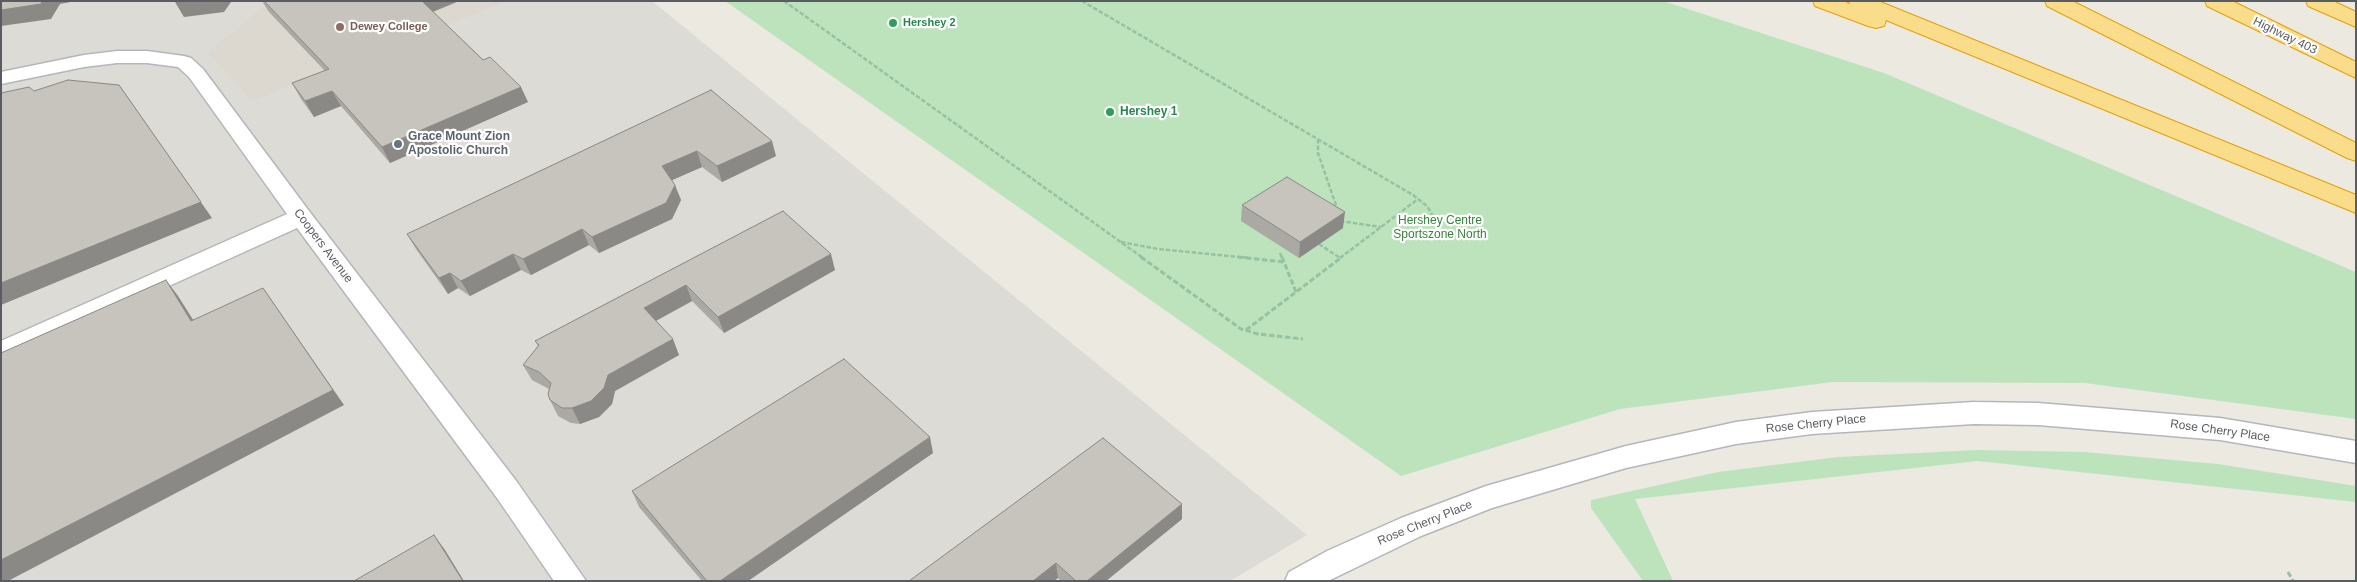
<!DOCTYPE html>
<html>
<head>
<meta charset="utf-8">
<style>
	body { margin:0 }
	#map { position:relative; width:2357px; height:582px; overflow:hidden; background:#ece9e0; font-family:Helvetica,sans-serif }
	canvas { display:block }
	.frame { position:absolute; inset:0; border:2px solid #595d61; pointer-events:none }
</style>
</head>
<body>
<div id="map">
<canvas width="2357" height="582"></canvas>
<div class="frame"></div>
</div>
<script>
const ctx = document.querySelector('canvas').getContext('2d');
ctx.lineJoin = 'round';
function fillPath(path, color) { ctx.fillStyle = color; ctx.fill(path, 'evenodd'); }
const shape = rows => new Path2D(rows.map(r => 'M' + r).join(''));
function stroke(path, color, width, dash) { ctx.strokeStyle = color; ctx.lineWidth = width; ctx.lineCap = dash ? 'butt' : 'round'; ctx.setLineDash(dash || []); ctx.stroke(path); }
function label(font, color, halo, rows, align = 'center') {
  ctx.font = font + ' Helvetica,sans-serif'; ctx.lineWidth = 4.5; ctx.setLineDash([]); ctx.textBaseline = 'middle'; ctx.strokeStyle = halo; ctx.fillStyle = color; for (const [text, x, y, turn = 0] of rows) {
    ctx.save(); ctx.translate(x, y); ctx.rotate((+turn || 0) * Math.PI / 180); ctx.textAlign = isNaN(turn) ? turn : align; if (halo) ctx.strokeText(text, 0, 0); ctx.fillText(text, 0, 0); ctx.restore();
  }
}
const industrial = shape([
	[1,1,652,1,1307,535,1230,581,1,581]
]);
const education = shape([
	[270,1,508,1,252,101,208,53]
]);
const green = shape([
	[725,1,1663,1,1884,73,2356,272,2356,419,2085,383,1833,382,1620,409,1401,476],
	[1976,450,2085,452,2218,464,2356,486,2356,502,1978,461,1635,499,1673,581,1643,581,1591,508,1591,500,1718,472,1838,457]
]);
const pathFar1 = shape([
	[784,1,1143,258],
	[1082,1,1413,195,1427,206,1442,231],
	[1318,139,1318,153,1338,211],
	[1340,221,1381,227],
	[1121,242,1158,249,1250,258],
	[1319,244,1340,258],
	[1280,253,1282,258],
	[1340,258,1418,199]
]);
const path = shape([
	[1141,257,1241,329,1258,334,1303,339],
	[1238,257,1284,262],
	[1282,257,1296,292],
	[1246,330,1342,257],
	[2288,572,2293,581]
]);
const minor = shape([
	[117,51,147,51,184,56,191,58,203,69,309,211,517,482,586,581,554,581,497,498,297,228,1,362,1,341,287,214,189,77,178,67,147,63,117,63,84,67,1,84,1,72,84,55,117,51],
	[1974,402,2038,403,2220,418,2356,441,2356,463,2220,440,2038,425,1974,424,1812,434,1736,444,1626,468,1492,508,1421,536,1328,581,1285,581,1289,572,1327,551,1401,518,1486,486,1626,446,1736,422,1812,412,1974,402]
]);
const highway = shape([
	[1813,1,1843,1,1850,4,1849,1,1878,1,2356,195,2356,213,1886,20,1884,26,1876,28,1868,26,1815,6,1813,1],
	[2045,1,2072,1,2356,143,2356,161,2347,158,2047,6,2045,1],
	[2205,1,2232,1,2356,62,2356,78,2207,6,2205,1],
	[2306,1,2333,1,2356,12,2356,27,2308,6,2306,1]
]);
const wall = shape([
	[262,1,459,1,433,12,528,102,390,163,341,106,314,117,301,99,292,83,325,71,269,12],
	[711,90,776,156,722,182,702,167,672,180,681,200,672,219,599,253,589,245,531,275,521,270,470,296,458,288,448,294,416,249,407,234],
	[1242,205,1343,228,1299,258,1241,221],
	[783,211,835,270,724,333,692,301,656,321,679,355,615,391,612,404,599,417,580,424,571,423,558,416,550,400,549,389,532,380,523,365,538,346,535,341],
	[933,453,748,581,702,581,639,507,632,491],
	[1182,504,1182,519,1106,581,1061,581,1058,578,909,581]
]);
const shadedWall = shape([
	[42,1,76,1,60,4,51,19,1,26,1,10],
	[180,1,231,1,231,2,224,12,184,17,175,2],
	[421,1,459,1,427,14],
	[119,85,212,218,1,305,1,283],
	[521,87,528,102,390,163,382,147],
	[332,91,341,106,314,117,305,101],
	[772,141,776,156,722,182,717,166],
	[697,151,702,167,668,182,662,166],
	[675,185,681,200,672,219,599,253,592,237],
	[1345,212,1343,228,1299,258,1300,242],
	[582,229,589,245,531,275,523,259],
	[513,254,521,270,470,296,461,281],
	[831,254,835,270,724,333,718,317],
	[450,273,458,288,448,294,439,278],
	[166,280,178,296,204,337,191,321],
	[686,285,692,301,650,324,644,308],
	[263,288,344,405,8,581,1,581,1,560],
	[673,339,679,355,615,391,612,404,599,417,580,424,572,408,608,375],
	[930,437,933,453,748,581,720,581],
	[1182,504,1182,519,1106,581,1087,581],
	[434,535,445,550,464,581,463,581],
	[1056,563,1058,578,1054,581,1033,581]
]);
const building = shape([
	[1,1,42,1,41,4,1,10,1,1],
	[264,1,422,1,483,60,490,57,521,87,382,147,332,91,305,101,292,83,329,69,264,1],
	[68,80,119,85,201,202,1,283,1,93,29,87,34,91,68,80],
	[711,90,772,141,717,166,697,151,662,166,675,185,666,203,592,237,582,229,523,259,513,254,461,281,450,273,439,278,407,234,711,90],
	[1287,177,1345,212,1300,242,1242,205,1287,177],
	[783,211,831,254,718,317,686,285,644,308,673,339,608,375,604,388,591,401,572,408,562,408,550,400,548,394,551,383,539,372,523,365,539,345,535,341,783,211],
	[166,280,191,321,263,288,333,390,1,560,1,353,166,280],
	[844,359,930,437,720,581,707,581,632,491,844,359],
	[1103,438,1182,504,1087,581,1076,581,1056,563,1033,581,909,581,1103,438],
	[434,535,463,581,354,581,434,535]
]);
const markers = [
	[893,23,5,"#2e9e5b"],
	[340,27,5,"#8d6e63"],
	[1110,112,5,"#2e9e5b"],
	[398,144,5,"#6b7280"]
];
const farLeisurenames = [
	["Hershey 2",903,23]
];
const farEducationnames = [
	["Dewey College",350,27]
];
const streetNames = [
	["Highway 403",2285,36,26],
	["Coopers Avenue",323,246,53],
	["Rose Cherry Place",1816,424,-6],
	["Rose Cherry Place",2220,431,8],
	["Rose Cherry Place",1425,523,-22]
];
const leisureNames = [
	["Hershey 1",1120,112]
];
const worshipNames = [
	["Grace Mount Zion",408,137],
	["Apostolic Church",408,151]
];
const parkNames = [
	["Hershey Centre",1440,221],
	["Sportszone North",1440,235]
];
fillPath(industrial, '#dddbd5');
fillPath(education, '#dcd8cf');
fillPath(green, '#bde3bd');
stroke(minor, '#b3b7bb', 3);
stroke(highway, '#e69f06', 2);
stroke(pathFar1, '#95c2a2', 2.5, [4.5, 2]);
stroke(path, '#95c2a2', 3, [5.5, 2.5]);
fillPath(minor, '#fff');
fillPath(highway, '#fadd8a');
fillPath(wall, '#aba9a3');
fillPath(shadedWall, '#8b8985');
fillPath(building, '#c7c4be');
stroke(building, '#8b8985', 1);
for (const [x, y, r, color] of markers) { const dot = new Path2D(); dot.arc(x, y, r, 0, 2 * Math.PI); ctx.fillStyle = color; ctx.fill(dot); stroke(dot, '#fff', 2); }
label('bold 11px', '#27864d', '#fff', farLeisurenames, 'left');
label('bold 11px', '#785e54', '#fff', farEducationnames, 'left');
label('12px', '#595d61', '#fff', streetNames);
label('bold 12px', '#27864d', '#fff', leisureNames, 'left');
label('bold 12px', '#5b616d', '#fff', worshipNames, 'left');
label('12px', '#37833a', '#fff', parkNames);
</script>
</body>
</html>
